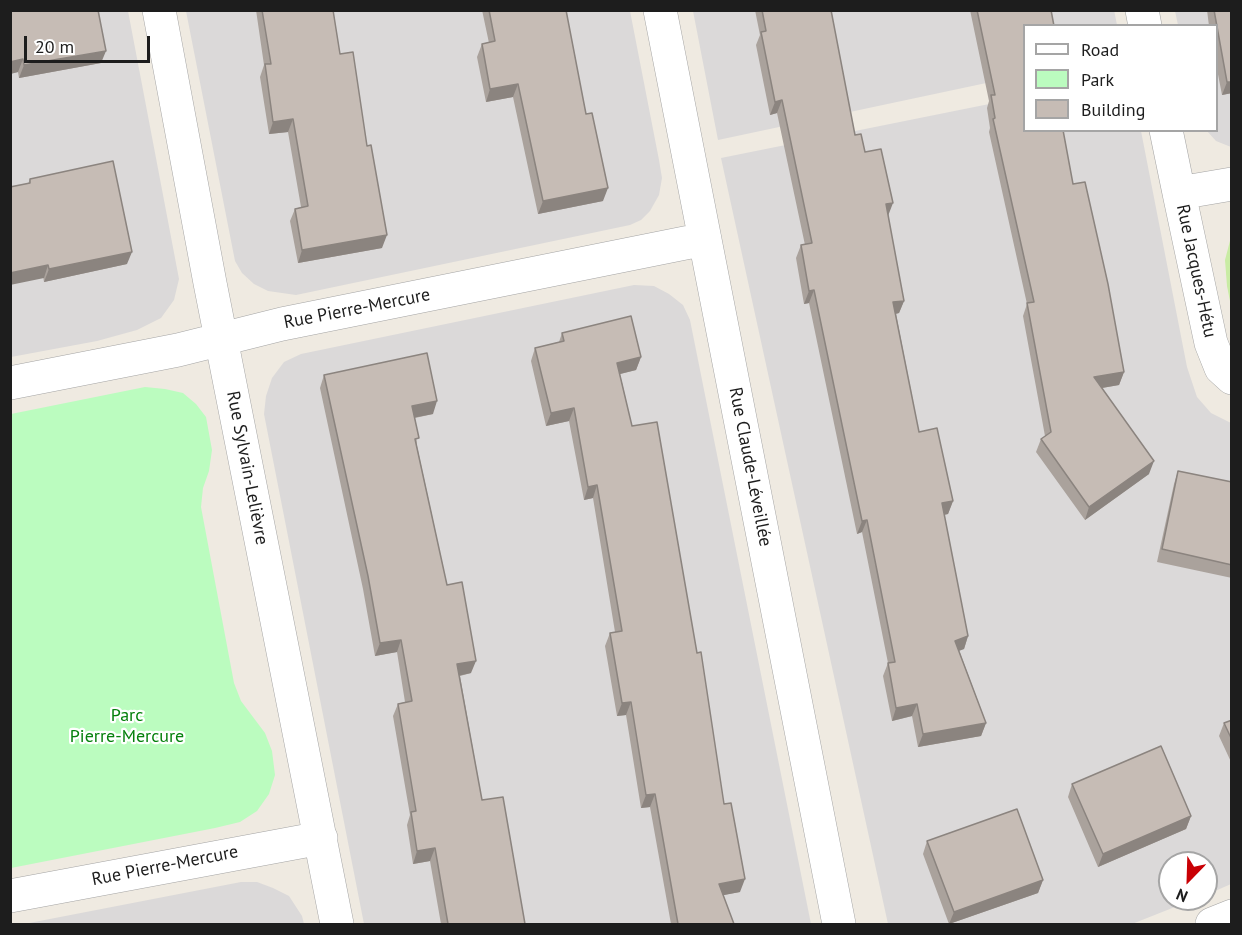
<!DOCTYPE html>
<html>
<head>
<meta charset="utf-8">
<style>
	body { margin:0 }
	#map { position:relative; width:1242px; height:935px; overflow:hidden; background:#efeae1; font-family:"PT Sans",sans-serif }
	canvas { display:block }
	.frame { position:absolute; inset:0; border:12px solid #1d1d1d; pointer-events:none }
	.legend { position:absolute; left:1023px; top:24px; width:195px; height:108px; box-sizing:border-box; background:#fff; border:2px solid #a5a5a5; margin:0; padding:8px 10px; list-style:none; font-size:18px; color:#1d1d1d }
	.legend li { display:flex; align-items:center; gap:12px; height:30px }
	.legend b { width:30px; border:2px solid #a5a5a5 }
	.north { position:absolute; left:1158px; top:851px; width:60px; height:60px; box-sizing:border-box; background:#fff; border:2px solid #a5a5a5; border-radius:50%; rotate:203deg; font-size:16px; font-weight:700; line-height:24px; text-align:center; color:#1d1d1d }
	.north::after { content:''; display:block; margin:auto; width:21px; height:27px; background:#c90005; clip-path:polygon(50% 0,100% 100%,50% 72%,0 100%) }
	.scale { position:absolute; left:24px; top:36px; width:126px; height:27px; box-sizing:border-box; border:3px solid #1d1d1d; border-top:0; padding-left:8px; font-size:18px; line-height:21px; white-space:nowrap; color:#1d1d1d; -webkit-text-stroke:4px #fff; paint-order:stroke }
</style>
</head>
<body>
<div id="map">
<canvas width="1242" height="935"></canvas>
<div class="frame"></div>
<ul class="legend">
<li><b style="height:8px;background:#fff"></b>Road</li>
<li><b style="height:16px;background:#bbfcbf"></b>Park</li>
<li><b style="height:16px;background:#c6bcb5"></b>Building</li>
</ul>
<div class="north">N</div>
<div class="scale">20 m</div>
</div>
<script>
const ctx = document.querySelector('canvas').getContext('2d');
ctx.lineJoin = 'round';
function fillPath(path, color) { ctx.fillStyle = color; ctx.fill(path, 'evenodd'); }
const shape = rows => new Path2D(rows.map(r => 'M' + r).join(''));
function stroke(path, color, width, dash) { ctx.strokeStyle = color; ctx.lineWidth = width; ctx.lineCap = dash ? 'butt' : 'round'; ctx.setLineDash(dash || []); ctx.stroke(path); }
function label(font, color, halo, rows, align = 'center') {
  ctx.font = font + ' "PT Sans",sans-serif'; ctx.lineWidth = 4.5; ctx.setLineDash([]); ctx.textBaseline = 'middle'; ctx.strokeStyle = halo; ctx.fillStyle = color; for (const [text, x, y, turn = 0] of rows) {
    ctx.save(); ctx.translate(x, y); ctx.rotate((+turn || 0) * Math.PI / 180); ctx.textAlign = isNaN(turn) ? turn : align; if (halo) ctx.strokeText(text, 0, 0); ctx.fillText(text, 0, 0); ctx.restore();
  }
}
const residential = shape([
	[1114,10,1117,25,1024,26,1024,75,718,140,693,11],
	[11,11,128,11,179,279,174,300,161,318,137,330,97,341,11,357],
	[186,11,630,11,659,160,662,178,659,195,650,211,641,220,630,225,296,295,268,291,254,284,242,273,235,261],
	[1175,11,1231,11,1231,147,1216,141,1207,131,1216,130,1216,26,1178,25],
	[1024,97,1024,130,1141,131,1187,367,1197,397,1211,413,1231,423,1231,884,1206,895,1206,863,1170,863,1170,899,1195,899,1132,924,888,924,721,158],
	[634,285,654,286,669,294,683,305,690,320,811,924,364,924,264,414,266,396,272,378,284,362,301,354],
	[241,882,257,882,273,888,289,896,302,916,304,924,24,924]
]);
const grass = shape([
	[1231,237,1231,306,1227,286,1225,260]
]);
const park = shape([
	[145,387,165,389,183,393,196,404,206,417,212,450,209,471,203,488,201,507,234,683,241,701,265,733,272,751,275,775,269,794,257,811,240,822,215,828,11,868,11,414]
]);
const minor = shape([
	[159,10,210,283,337,924],
	[660,10,839,924],
	[1142,10,1145,26],
	[1166,130,1179,193,1232,184],
	[1179,193,1211,343,1221,368,1232,378],
	[10,383,178,350,282,324,705,239],
	[10,896,321,838],
	[1212,924,1232,916]
]);
const wall = shape([
	[10,10,101,63,19,78,18,72,10,74],
	[256,10,333,10,340,54,367,146,382,248,298,263,290,221,295,209,301,207,288,132,269,134,260,77,264,65],
	[482,10,566,10,586,114,603,201,538,214,513,97,486,102,477,57,482,44,489,43],
	[755,10,831,10,855,135,865,152,888,216,904,301,899,313,896,314,919,432,953,501,948,514,944,515,968,636,964,649,959,650,986,723,981,736,918,747,912,716,892,721,883,676,888,663,862,532,857,534,809,303,804,304,796,258,801,245,805,245,777,113,770,115,756,45,760,35],
	[970,10,1051,10,1024,26,1073,184,1124,372,1119,385,1102,388,1149,474,1085,520,1036,452,1041,439,1045,436,1023,316,1027,304,989,132,990,128,987,108,989,101],
	[1207,10,1232,10,1232,93,1222,95,1216,64,1216,26,1209,26],
	[30,179,127,264,44,282,28,184],
	[562,333,641,357,636,370,620,374,632,426,697,653,740,892,723,895,734,924,671,924,650,807,641,808,626,715,617,716,605,646,610,633,615,632,593,498,584,500,569,421,546,426,531,361,535,348,559,342],
	[324,375,433,414,415,418,417,446,447,585,471,673,460,676,482,800,525,924,441,924,430,861,413,864,407,825,410,815,393,716,398,704,405,702,397,652,375,656,363,589,320,388],
	[1178,471,1232,482,1232,578,1157,562,1174,484],
	[1232,720,1232,764,1219,736,1224,723],
	[1072,784,1191,816,1186,829,1098,867,1068,797],
	[927,841,1043,880,1038,893,949,924,923,854]
]);
const shadedWall = shape([
	[106,51,101,63,19,78,24,65],
	[23,59,18,72,10,74,10,62],
	[1227,82,1232,82,1232,93,1222,95],
	[518,84,513,97,486,102,490,89],
	[782,100,777,113,770,115,775,102],
	[293,119,288,132,269,134,273,122],
	[608,188,603,201,538,214,543,201],
	[893,203,888,216,886,204],
	[387,235,382,248,298,263,302,250],
	[132,252,127,264,44,282,49,269],
	[48,265,44,278,10,285,10,273],
	[814,290,809,303,804,304,809,291],
	[904,301,899,313,889,315,893,302],
	[641,357,636,370,612,376,617,363],
	[1124,372,1119,385,1090,390,1094,377],
	[437,401,433,414,407,419,412,406],
	[574,408,569,421,546,426,551,413],
	[1154,461,1149,474,1085,520,1089,507],
	[597,485,593,498,584,500,588,487],
	[953,501,948,514,937,516,942,503],
	[867,520,862,532,857,534,862,521],
	[968,636,964,649,951,654,955,641],
	[401,640,397,652,375,656,380,643],
	[476,661,471,673,453,677,457,664],
	[631,702,626,715,617,716,622,703],
	[917,704,912,716,892,721,896,708],
	[986,723,981,736,918,747,923,734],
	[655,794,650,807,641,808,646,795],
	[1191,816,1186,829,1098,867,1103,854],
	[435,848,430,861,413,864,417,851],
	[745,879,740,892,714,897,719,884],
	[1043,880,1038,893,949,924,954,912]
]);
const building = shape([
	[10,10,98,10,106,51,24,65,23,59,10,62,10,10],
	[262,10,333,10,340,54,353,52,367,146,371,145,387,235,302,250,295,209,308,206,293,119,273,122,265,64,271,64,262,10],
	[489,10,566,10,586,114,592,113,608,188,543,201,518,84,490,89,482,44,495,41,489,10],
	[762,10,831,10,855,135,861,134,865,152,881,149,893,203,886,204,904,301,893,302,919,432,937,428,953,501,942,503,968,636,955,641,986,723,923,734,917,704,896,708,888,663,895,662,867,520,862,521,814,290,809,291,801,245,812,243,782,100,775,102,761,32,766,31,762,10],
	[977,10,1051,10,1054,26,1024,26,1024,130,1063,130,1073,184,1085,182,1108,284,1124,372,1094,377,1154,461,1089,507,1041,439,1051,432,1027,303,1034,302,993,119,995,118,991,95,995,95,977,10],
	[1214,10,1232,10,1232,82,1227,82,1214,10],
	[113,161,132,252,49,269,48,265,10,273,10,187,30,183,30,179,113,161],
	[631,316,641,357,617,363,632,426,657,422,697,653,701,652,724,804,731,803,745,879,719,884,734,924,678,924,655,794,646,795,631,702,622,703,610,633,622,631,597,485,588,487,574,408,551,413,535,348,564,341,562,333,631,316],
	[427,353,437,401,412,406,419,438,415,439,447,585,462,582,476,661,457,664,482,800,503,797,525,924,448,924,435,848,417,851,411,812,416,811,398,704,412,701,401,640,380,643,368,576,324,375,427,353],
	[1178,471,1232,482,1232,565,1162,549,1178,471],
	[1232,720,1232,740,1224,723,1232,720],
	[1161,746,1191,816,1103,854,1072,784,1161,746],
	[1017,809,1043,880,954,912,927,841,1017,809]
]);
const streetNames = [
	["Rue Jacques-Hétu",1196,271,78],
	["Rue Pierre-Mercure",357,309,-11],
	["Rue Claude-Léveillée",750,467,79],
	["Rue Sylvain-Lelièvre",247,468,79],
	["Rue Pierre-Mercure",165,866,-11]
];
const parkNames = [
	["Parc",127,716],
	["Pierre-Mercure",127,737]
];
fillPath(residential, '#dbd9d9');
fillPath(grass, '#c9eca4');
fillPath(park, '#bbfcbf');
stroke(minor, '#a4a4a4', 34);
stroke(minor, '#fff', 33);
fillPath(wall, '#aaa29c');
fillPath(shadedWall, '#8b847f');
fillPath(building, '#c6bcb5');
stroke(building, '#8b847f', 1.5);
label('18px', '#1d1d1d', '#fff', streetNames);
label('18px', '#05800c', '#fff', parkNames);
</script>
</body>
</html>
